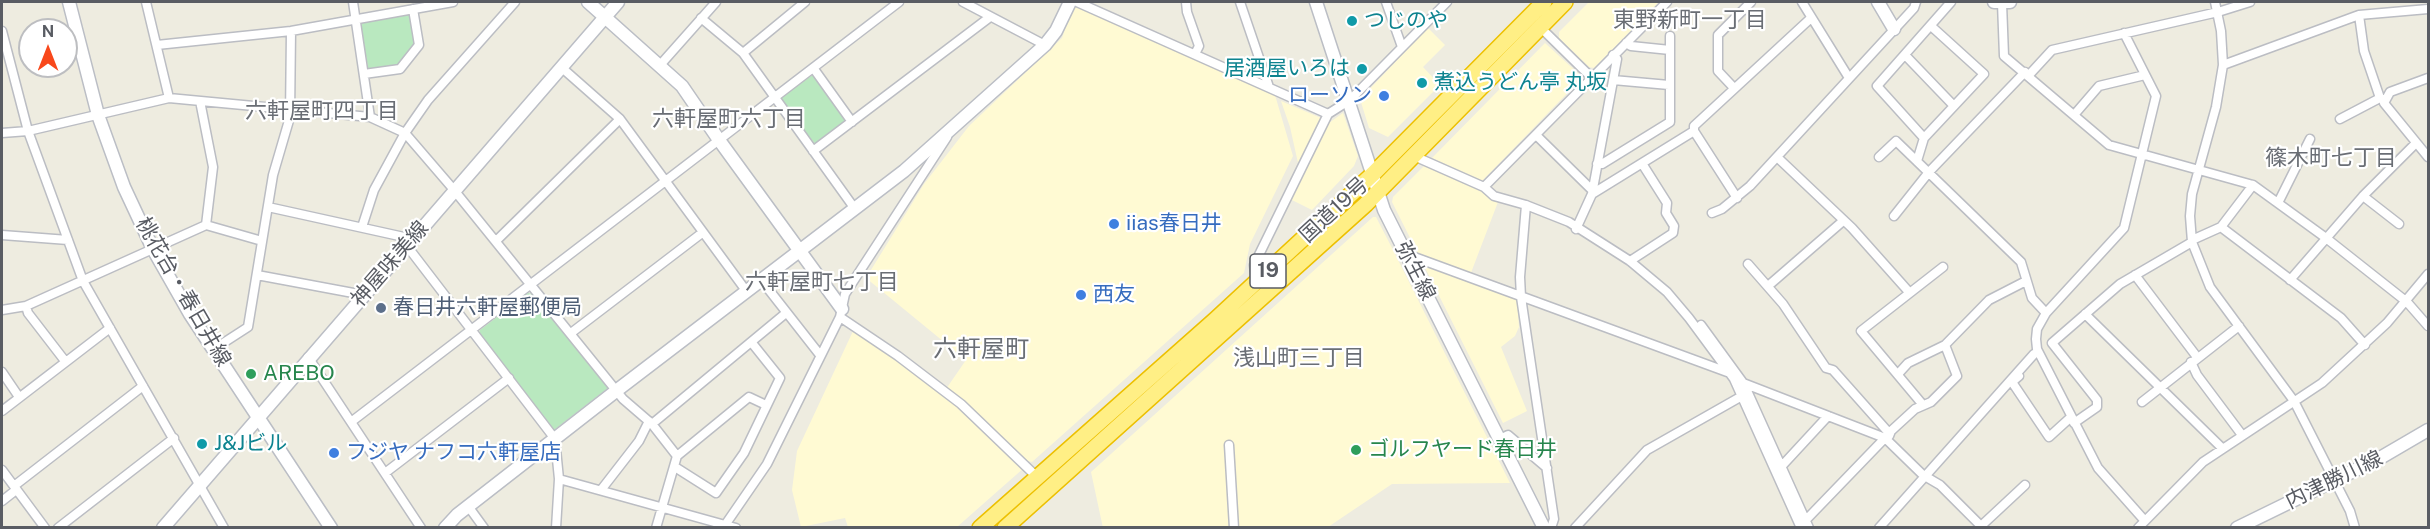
<!DOCTYPE html>
<html>
<head>
<meta charset="utf-8">
<style>
	body { margin:0 }
	#map { position:relative; width:2430px; height:529px; overflow:hidden; background:#eeece0; font-family:"Public Sans",sans-serif }
	canvas { display:block }
	.frame { position:absolute; inset:0; border:3px solid #595c63; pointer-events:none }
	.north { position:absolute; left:18px; top:18px; width:60px; height:60px; box-sizing:border-box; background:#fff; border:2px solid #bdbec1; border-radius:50%; rotate:0deg; font-size:16px; font-weight:700; line-height:24px; text-align:center; color:#595c63 }
	.north::after { content:''; display:block; margin:auto; width:21px; height:27px; background:#f8481b; clip-path:polygon(50% 0,100% 100%,50% 72%,0 100%) }
</style>
</head>
<body>
<div id="map">
<canvas width="2430" height="529"></canvas>
<div class="frame"></div>
<div class="north">N</div>
</div>
<script>
const ctx = document.querySelector('canvas').getContext('2d');
ctx.lineJoin = 'round';
function fillPath(path, color) { ctx.fillStyle = color; ctx.fill(path, 'evenodd'); }
const shape = rows => new Path2D(rows.map(r => 'M' + r).join(''));
function stroke(path, color, width, dash) { ctx.strokeStyle = color; ctx.lineWidth = width; ctx.lineCap = dash ? 'butt' : 'round'; ctx.setLineDash(dash || []); ctx.stroke(path); }
function label(font, color, halo, rows, align = 'center') {
  ctx.font = font + ' "Public Sans","Noto Sans JP",sans-serif'; ctx.lineWidth = 4.5; ctx.setLineDash([]); ctx.textBaseline = 'middle'; ctx.strokeStyle = halo; ctx.fillStyle = color; for (const [text, x, y, turn = 0] of rows) {
    ctx.save(); ctx.translate(x, y); ctx.rotate((+turn || 0) * Math.PI / 180); ctx.textAlign = isNaN(turn) ? turn : align; if (halo) ctx.strokeText(text, 0, 0); ctx.fillText(text, 0, 0); ctx.restore();
  }
}
const commercial = shape([
	[1589,2,1659,2,1594,68,1589,67,1559,38,1559,32],
	[1073,5,1275,95,1293,156,1250,244,1244,273,1032,462,1024,460,946,389,966,360,866,278,924,184,969,126,1062,38],
	[1428,28,1445,45,1423,67,1440,85,1388,137,1369,128,1360,99],
	[1545,43,1581,76,1581,79,1482,181,1432,158],
	[1281,101,1321,118,1298,163,1290,127],
	[1343,113,1358,156,1354,166,1312,210,1290,199,1326,125],
	[1425,165,1485,192,1489,199,1498,202,1469,278,1517,298,1519,327,1515,336,1501,347,1527,411,1503,423,1392,202,1393,197],
	[1373,217,1376,217,1391,246,1510,483,1392,484,1328,527,1103,528,1091,472],
	[854,329,940,390,1025,467,957,527,848,527,845,518,801,527,792,490,797,451]
]);
const green = shape([
	[408,13,411,15,417,45,400,66,371,70,368,68,361,25,363,22],
	[815,75,846,119,845,124,816,145,782,103,782,97,811,76],
	[1358,200,1306,250,991,528,1330,226],
	[528,293,532,294,608,388,554,430,479,333,480,330]
]);
const street = shape([
	[146,2,169,98],
	[353,2,370,117],
	[963,2,1045,45],
	[1077,2,1328,114],
	[1186,2,1187,12,1199,46,1195,54],
	[1240,2,1269,87],
	[1386,2,1402,47],
	[1802,2,1849,78],
	[2215,2,2221,31,2223,65,2216,107,2192,194,2190,216,2192,242,2210,287,2294,401,2350,511,2355,528],
	[2002,3,2004,56,2109,145,2253,185,2326,238,2407,302,2428,326],
	[2359,15,2364,51,2380,98,2385,101],
	[701,18,743,53,855,209],
	[1540,27,1591,77],
	[2,31,28,131,83,281,224,528],
	[2124,33,2156,96,2124,228,2046,313,2037,329,2036,339,2037,349,2098,468,2145,521],
	[1626,43,1631,46,1670,50],
	[157,45,291,31,453,2],
	[743,53,805,2],
	[1905,55,1954,106],
	[661,64,716,2],
	[2223,65,2359,15,2428,9],
	[561,67,620,119,747,292],
	[814,69,852,122],
	[364,74,400,69,419,45,413,9],
	[2029,75,2052,50,2218,12,2250,2],
	[2428,78,2390,92,2384,103,2428,157],
	[1613,80,1669,85],
	[1734,88,1718,71,1718,35,1751,2],
	[200,101,213,167,206,225],
	[2074,115,2099,86,2145,75],
	[2340,119,2380,98],
	[2,133,28,131,169,98,370,117,405,133,454,190,623,399,652,424,677,456,656,528],
	[1536,135,1593,191],
	[1924,138,1877,86,1951,2],
	[813,151,990,17],
	[1414,156,1484,187,1494,196,1526,205,1569,222,1630,261,1667,292,1689,318,1734,379,1801,528],
	[1777,157,1852,228,1909,292],
	[1879,157,1896,141,2021,262,2032,298,2046,313],
	[1917,161,1924,138,1984,74,1931,26],
	[1597,164,1602,164,1670,122,1670,36],
	[2253,185,2221,227,2341,318,2365,345],
	[1484,187,1667,2],
	[1592,194,1694,131],
	[2363,196,2399,224],
	[1737,198,1694,131,1694,126,1811,18],
	[2278,203,2310,139],
	[1526,205,1520,277,1521,297,1554,519,1551,528],
	[268,207,413,239],
	[1712,213,1722,209,1750,186,1914,8,1916,2],
	[1894,216,1929,172,2025,72],
	[362,227,374,190,405,133,428,100,515,2],
	[1576,229,1592,194,1617,59,1613,55],
	[2,235,68,240],
	[2192,240,2221,227],
	[496,241,620,119],
	[407,246,555,439,559,479,556,528],
	[1406,254,1730,373],
	[1630,261,1673,233,1674,226,1666,213,1667,203,1643,165],
	[1748,264,1783,304,1826,368,1833,370,1889,433],
	[257,275,364,295],
	[2135,275,2197,357],
	[2290,280,2363,196,2415,144],
	[762,281,820,355],
	[1256,281,1254,265,1328,114,1350,100,1447,2],
	[1768,286,1843,221],
	[26,306,28,313,65,361],
	[2,310,26,306,206,225,262,241],
	[2085,314,2222,448],
	[840,317,898,356,961,404,1037,477],
	[1701,325,1744,384,1809,528],
	[571,333,702,233],
	[214,349,248,327,273,175,290,117,291,31],
	[308,357,421,528],
	[2191,362,2197,375,2242,435],
	[2,372,19,397],
	[1898,374,1908,363,1945,345,1989,300,2026,281],
	[2019,376,2012,382,2049,437,2071,417],
	[1743,383,1885,438,1923,475,1940,485,1983,528],
	[2142,402,2239,326],
	[1923,405,1861,331,1943,267],
	[2,411,110,328],
	[351,422,899,2],
	[2074,423,2097,407,2097,400,2052,343,2120,284,2192,242],
	[652,424,786,313],
	[1889,436,1891,431,1915,409,1931,402,1957,376,1945,345],
	[1500,439,1508,435,1547,468],
	[1229,445,1234,528],
	[677,456,749,397,766,405],
	[675,467,716,493,744,453,780,378,752,343],
	[1779,469,1828,416],
	[2,470,45,528],
	[385,473,509,378],
	[559,479,736,528],
	[14,486,143,386],
	[601,490,639,441,649,421],
	[2,501,16,490],
	[468,506,484,528],
	[1802,524,1885,438],
	[1981,526,2025,485],
	[58,528,174,438],
	[723,528,767,464,840,317,845,294,947,137],
	[1575,528,1647,450,1742,396],
	[1879,528,2034,354],
	[2138,528,2203,462,2322,383,2387,323,2428,274]
]);
const secondary = shape([
	[69,2,98,115,124,187,153,249,190,314,331,528],
	[588,2,682,86,719,140,842,309],
	[1316,2,1384,210,1544,528],
	[1878,2,1894,29],
	[1994,2,2010,2],
	[163,528,618,2],
	[445,528,457,515,616,391,904,171,1045,45,1056,31,1070,2],
	[2237,528,2380,458,2428,430]
]);
const highway = shape([
	[980,528,1215,320,1373,174,1544,2],
	[1005,528,1366,204,1565,2]
]);
const markers = [
	[1352,21,6,"#0f9aa8"],
	[1362,69,6,"#0f9aa8"],
	[1422,83,6,"#0f9aa8"],
	[1384,96,6,"#3f7fe0"],
	[1114,224,6,"#3f7fe0"],
	[1081,295,6,"#3f7fe0"],
	[381,308,6,"#5c6f8a"],
	[251,374,6,"#2e9e5b"],
	[202,444,6,"#0f9aa8"],
	[1356,450,6,"#2e9e5b"],
	[334,453,6,"#3f7fe0"]
];
const shields = [
	[1268,271,36]
];
const shieldNames = [
	["19",1268,271]
];
const cultureNames = [
	["つじのや",1364,21],
	["居酒屋いろは",1350,69,"right"],
	["煮込うどん亭 丸坂",1434,83],
	["J&Jビル",214,444]
];
const shopNames = [
	["ローソン",1372,96,"right"],
	["iias春日井",1126,224],
	["西友",1093,295],
	["フジヤ ナフコ六軒屋店",346,453]
];
const streetNames = [
	["国道19号",1334,210,-43],
	["神屋味美線",390,264,-49],
	["弥生線",1415,271,63],
	["桃花台・春日井線",183,292,60],
	["内津勝川線",2334,480,-26]
];
const serviceNames = [
	["春日井六軒屋郵便局",393,308]
];
const leisureNames = [
	["AREBO",263,374],
	["ゴルフヤード春日井",1368,450]
];
const neighbourhoodNames = [
	["東野新町一丁目",1690,20],
	["六軒屋町四丁目",322,111],
	["六軒屋町六丁目",729,119],
	["篠木町七丁目",2331,158],
	["六軒屋町七丁目",822,282],
	["浅山町三丁目",1299,358]
];
const quarterNames = [
	["六軒屋町",981,350]
];
fillPath(commercial, '#fffad3');
fillPath(green, '#b9e8bf');
stroke(street, '#bbbdc3', 11);
stroke(secondary, '#bbbec5', 15);
stroke(highway, '#edc000', 18);
stroke(street, '#fff', 8);
stroke(secondary, '#fff', 12);
stroke(highway, '#ffef85', 15);
for (const [x, y, r, color] of markers) { const dot = new Path2D(); dot.arc(x, y, r, 0, 2 * Math.PI); ctx.fillStyle = color; ctx.fill(dot); stroke(dot, '#fff', 2); }
for (const [x, y, w] of shields) { const box = new Path2D(); box.roundRect(x - w / 2, y - 17, w, 34, 4.5); ctx.fillStyle = '#fff'; ctx.fill(box); stroke(box, '#595c63', 1.5); }
label('bold 20px', '#595c63', null, shieldNames);
label('21px', '#0d838f', '#fff', cultureNames, 'left');
label('21px', '#366cbe', '#fff', shopNames, 'left');
label('21px', '#595c63', '#fff', streetNames);
label('21px', '#4e5e75', '#fff', serviceNames, 'left');
label('21px', '#27864d', '#fff', leisureNames, 'left');
label('22px', '#6a6e75', '#fff', neighbourhoodNames);
label('24px', '#6a6e75', '#fff', quarterNames);
</script>
</body>
</html>
